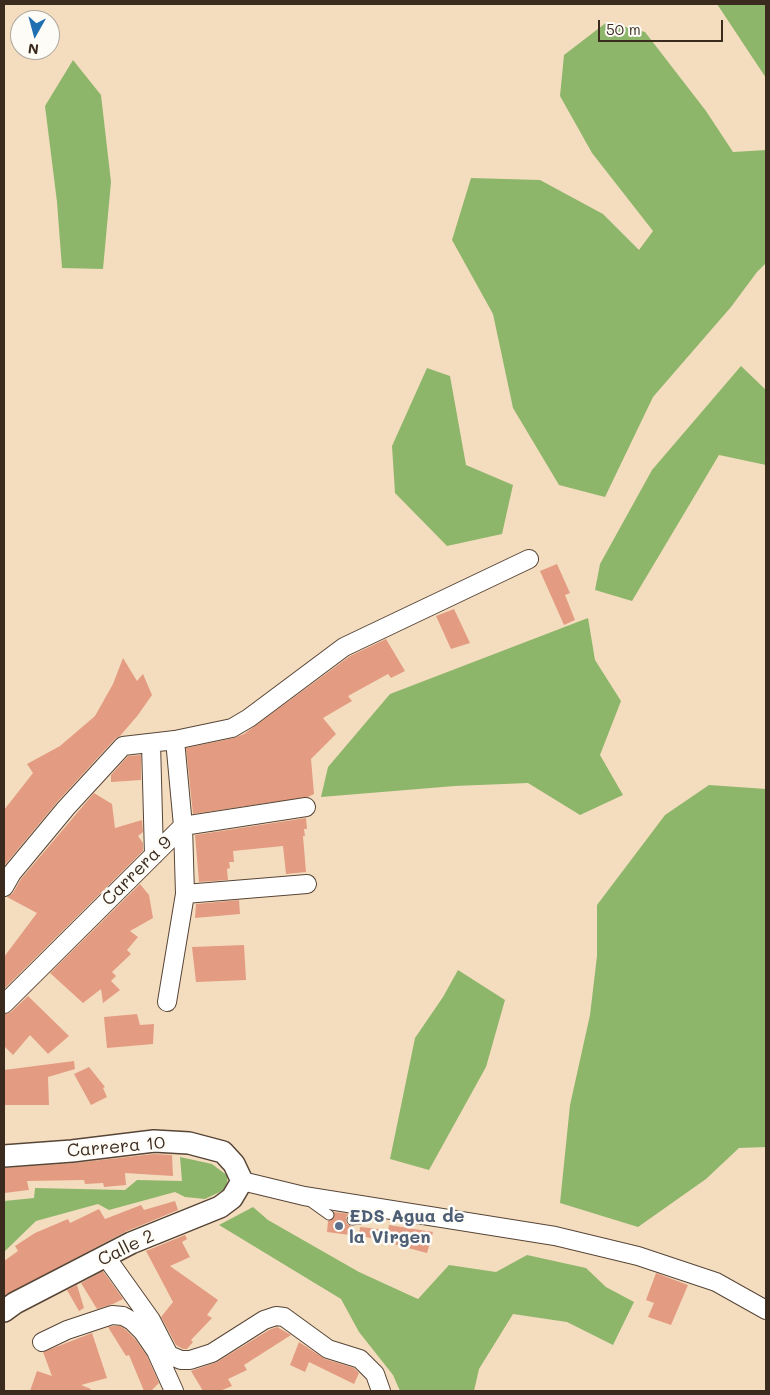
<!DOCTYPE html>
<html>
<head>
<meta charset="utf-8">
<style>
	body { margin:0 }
	#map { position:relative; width:770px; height:1395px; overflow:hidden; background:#f4ddbf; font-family:Mali,sans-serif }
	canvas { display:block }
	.frame { position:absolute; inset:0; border:5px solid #3b2a1e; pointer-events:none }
	.north { position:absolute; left:10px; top:10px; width:50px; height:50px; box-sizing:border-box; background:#fdfcf7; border:1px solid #afa8a0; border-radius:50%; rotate:187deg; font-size:14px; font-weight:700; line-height:20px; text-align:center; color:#3b2a1e }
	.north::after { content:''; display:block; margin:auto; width:18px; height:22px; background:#1f6fb2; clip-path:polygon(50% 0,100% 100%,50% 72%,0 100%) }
	.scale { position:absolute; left:598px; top:20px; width:125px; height:22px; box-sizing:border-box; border:2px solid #3b2a1e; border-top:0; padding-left:6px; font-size:15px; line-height:18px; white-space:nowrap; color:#3b2a1e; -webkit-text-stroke:4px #fdfcf7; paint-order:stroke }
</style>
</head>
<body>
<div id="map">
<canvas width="770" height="1395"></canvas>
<div class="frame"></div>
<div class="north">N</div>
<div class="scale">50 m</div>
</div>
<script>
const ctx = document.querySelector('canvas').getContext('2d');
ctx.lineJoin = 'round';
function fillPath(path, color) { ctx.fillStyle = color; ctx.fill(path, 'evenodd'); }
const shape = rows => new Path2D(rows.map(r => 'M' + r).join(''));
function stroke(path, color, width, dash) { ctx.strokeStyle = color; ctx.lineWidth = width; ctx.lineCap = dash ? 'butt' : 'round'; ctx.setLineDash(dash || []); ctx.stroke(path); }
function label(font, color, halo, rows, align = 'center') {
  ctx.font = font + ' Mali,sans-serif'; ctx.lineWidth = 5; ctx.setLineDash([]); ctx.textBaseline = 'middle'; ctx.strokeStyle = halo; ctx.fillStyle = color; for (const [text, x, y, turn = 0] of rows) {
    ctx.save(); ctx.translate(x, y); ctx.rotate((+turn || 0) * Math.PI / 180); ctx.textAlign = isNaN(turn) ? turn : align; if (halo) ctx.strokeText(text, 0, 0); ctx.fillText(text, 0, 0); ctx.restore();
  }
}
const forest = shape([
	[717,4,766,4,766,78],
	[607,22,645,32,706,111,733,152,766,150,766,263,757,272,731,307,653,397,605,497,559,485,513,408,493,314,452,240,471,178,540,180,603,214,639,250,653,231,592,153,560,96,564,55],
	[73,60,101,95,111,182,103,269,62,268,57,202,45,106],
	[741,366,766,390,766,465,719,455,632,601,595,590,600,564,652,470],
	[427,368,450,376,466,465,513,485,502,534,447,546,395,493,392,446],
	[588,618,595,660,621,701,600,755,623,795,580,815,528,783,455,786,321,797,328,767,390,694],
	[709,785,766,789,766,1147,739,1148,706,1179,638,1227,560,1203,570,1105,590,1015,597,956,597,905,665,815],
	[458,970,505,1000,486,1067,429,1170,390,1159,415,1038,443,997],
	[180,1157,212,1164,228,1176,226,1189,205,1199,185,1197,175,1192,109,1210,98,1204,36,1221,4,1252,4,1201,34,1198,35,1188,125,1190,137,1180,182,1181],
	[253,1207,268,1220,359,1272,418,1299,449,1265,496,1272,527,1255,586,1268,606,1287,634,1302,613,1345,567,1322,513,1314,479,1369,474,1391,400,1391,393,1375,359,1332,341,1299,219,1225]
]);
const building = shape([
	[557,564,570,593,565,595,575,620,564,625,540,571],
	[454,609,470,643,451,649,436,616],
	[386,639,405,671,391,678,388,674,348,696,352,701,323,718,336,734,311,759,314,794,308,797,193,814,186,748,234,738,244,734,350,656],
	[123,658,137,681,143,674,152,695,138,715,120,736,115,739,58,801,4,866,4,810,33,773,27,764,60,746,95,716,113,684],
	[141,755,141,780,111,782,111,775,128,756],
	[94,793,112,804,115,828,142,820,143,832,138,836,143,843,143,851,4,989,4,957,37,913,7,897,13,893,21,879],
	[306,818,307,829,304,829,305,836,303,836,306,872,286,874,283,846,233,851,234,862,229,862,230,868,227,869,228,880,199,882,195,835],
	[140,884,149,895,153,918,130,931,138,937,127,950,131,954,112,972,116,976,111,981,120,990,103,1003,101,989,83,1003,50,973],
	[239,900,240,914,195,918,196,904],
	[244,945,246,980,196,982,192,947],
	[28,996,69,1036,48,1054,30,1035,13,1055,4,1046,4,1014,11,1012],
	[137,1014,140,1025,154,1024,153,1044,107,1048,104,1017],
	[74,1061,75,1069,48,1077,49,1105,4,1105,4,1070],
	[89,1067,105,1087,103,1088,107,1097,91,1105,74,1074],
	[154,1154,172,1155,173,1176,125,1173,126,1185,104,1187,103,1183,85,1184,84,1180,27,1181,29,1190,4,1193,4,1168,74,1163],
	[175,1201,178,1210,125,1232,4,1296,4,1261,18,1251,15,1246,35,1233,68,1219,70,1223,99,1209,105,1219,141,1205,144,1210],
	[334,1212,350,1214,346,1217,346,1220,347,1224,351,1226,350,1235,327,1232,328,1221,334,1218],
	[389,1225,433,1232,427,1253,359,1235,360,1227,388,1230],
	[185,1235,187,1239,182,1242,190,1257,170,1266,218,1300,207,1315,212,1318,191,1340,193,1342,187,1349,183,1349,176,1345,161,1317,173,1302,146,1251],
	[103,1271,123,1299,113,1304,97,1309,81,1283],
	[656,1273,688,1285,671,1325,648,1317,654,1303,646,1300],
	[77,1285,84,1308,79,1311,67,1290],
	[113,1326,120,1326,126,1330,135,1339,147,1356,159,1383,151,1391,144,1391,129,1355,126,1356,108,1327],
	[277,1327,291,1335,244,1365,247,1370,228,1379,232,1386,220,1391,203,1391,191,1371,217,1362,269,1330],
	[92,1333,107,1378,81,1385,91,1389,90,1391,30,1391,37,1371,52,1376,43,1352],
	[299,1342,325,1359,354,1368,359,1373,354,1384,309,1362,305,1372,290,1365]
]);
const service = shape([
	[308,1200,329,1215],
	[352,1220,365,1218,383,1212]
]);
const minor = shape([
	[151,743,154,855],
	[4,887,12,873,66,808,123,746,175,740,232,728,249,718,344,647,529,559],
	[185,894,307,884],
	[167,1002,185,894,183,826,175,740],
	[4,1004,183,826,306,807],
	[242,1181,304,1196,555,1236,638,1256,716,1282,766,1310],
	[106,1257,151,1320,169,1355],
	[42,1342,67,1330,112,1315,123,1316,132,1321,143,1332,156,1351,174,1391],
	[169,1355,181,1360,190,1360,212,1353,264,1320,276,1316,284,1317,328,1349,360,1359,375,1374,381,1391]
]);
const tertiary = shape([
	[4,1156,72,1151,154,1141,189,1143,223,1152,234,1164,242,1181,232,1198,220,1207,131,1243,15,1303,4,1311]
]);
const markers = [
	[339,1226,5,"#5c6f8a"]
];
const streetNames = [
	["Carrera 9",137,871,-45],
	["Carrera 10",116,1147,-5],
	["Calle 2",126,1248,-26]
];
const serviceNames = [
	["EDS Agua de",349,1216],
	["la Virgen",349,1237]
];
fillPath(forest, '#8eb66b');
fillPath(building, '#e39b82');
stroke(service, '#574536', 11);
stroke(minor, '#574536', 20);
stroke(tertiary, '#574536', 24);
stroke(service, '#fff', 9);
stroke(minor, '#fff', 18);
stroke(tertiary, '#fff', 21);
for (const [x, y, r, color] of markers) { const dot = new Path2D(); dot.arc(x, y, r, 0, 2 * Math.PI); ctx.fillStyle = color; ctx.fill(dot); stroke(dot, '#fdfcf7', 2); }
label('18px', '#3b2a1e', '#fdfcf7', streetNames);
label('bold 18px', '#4e5e75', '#fdfcf7', serviceNames, 'left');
</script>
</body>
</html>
